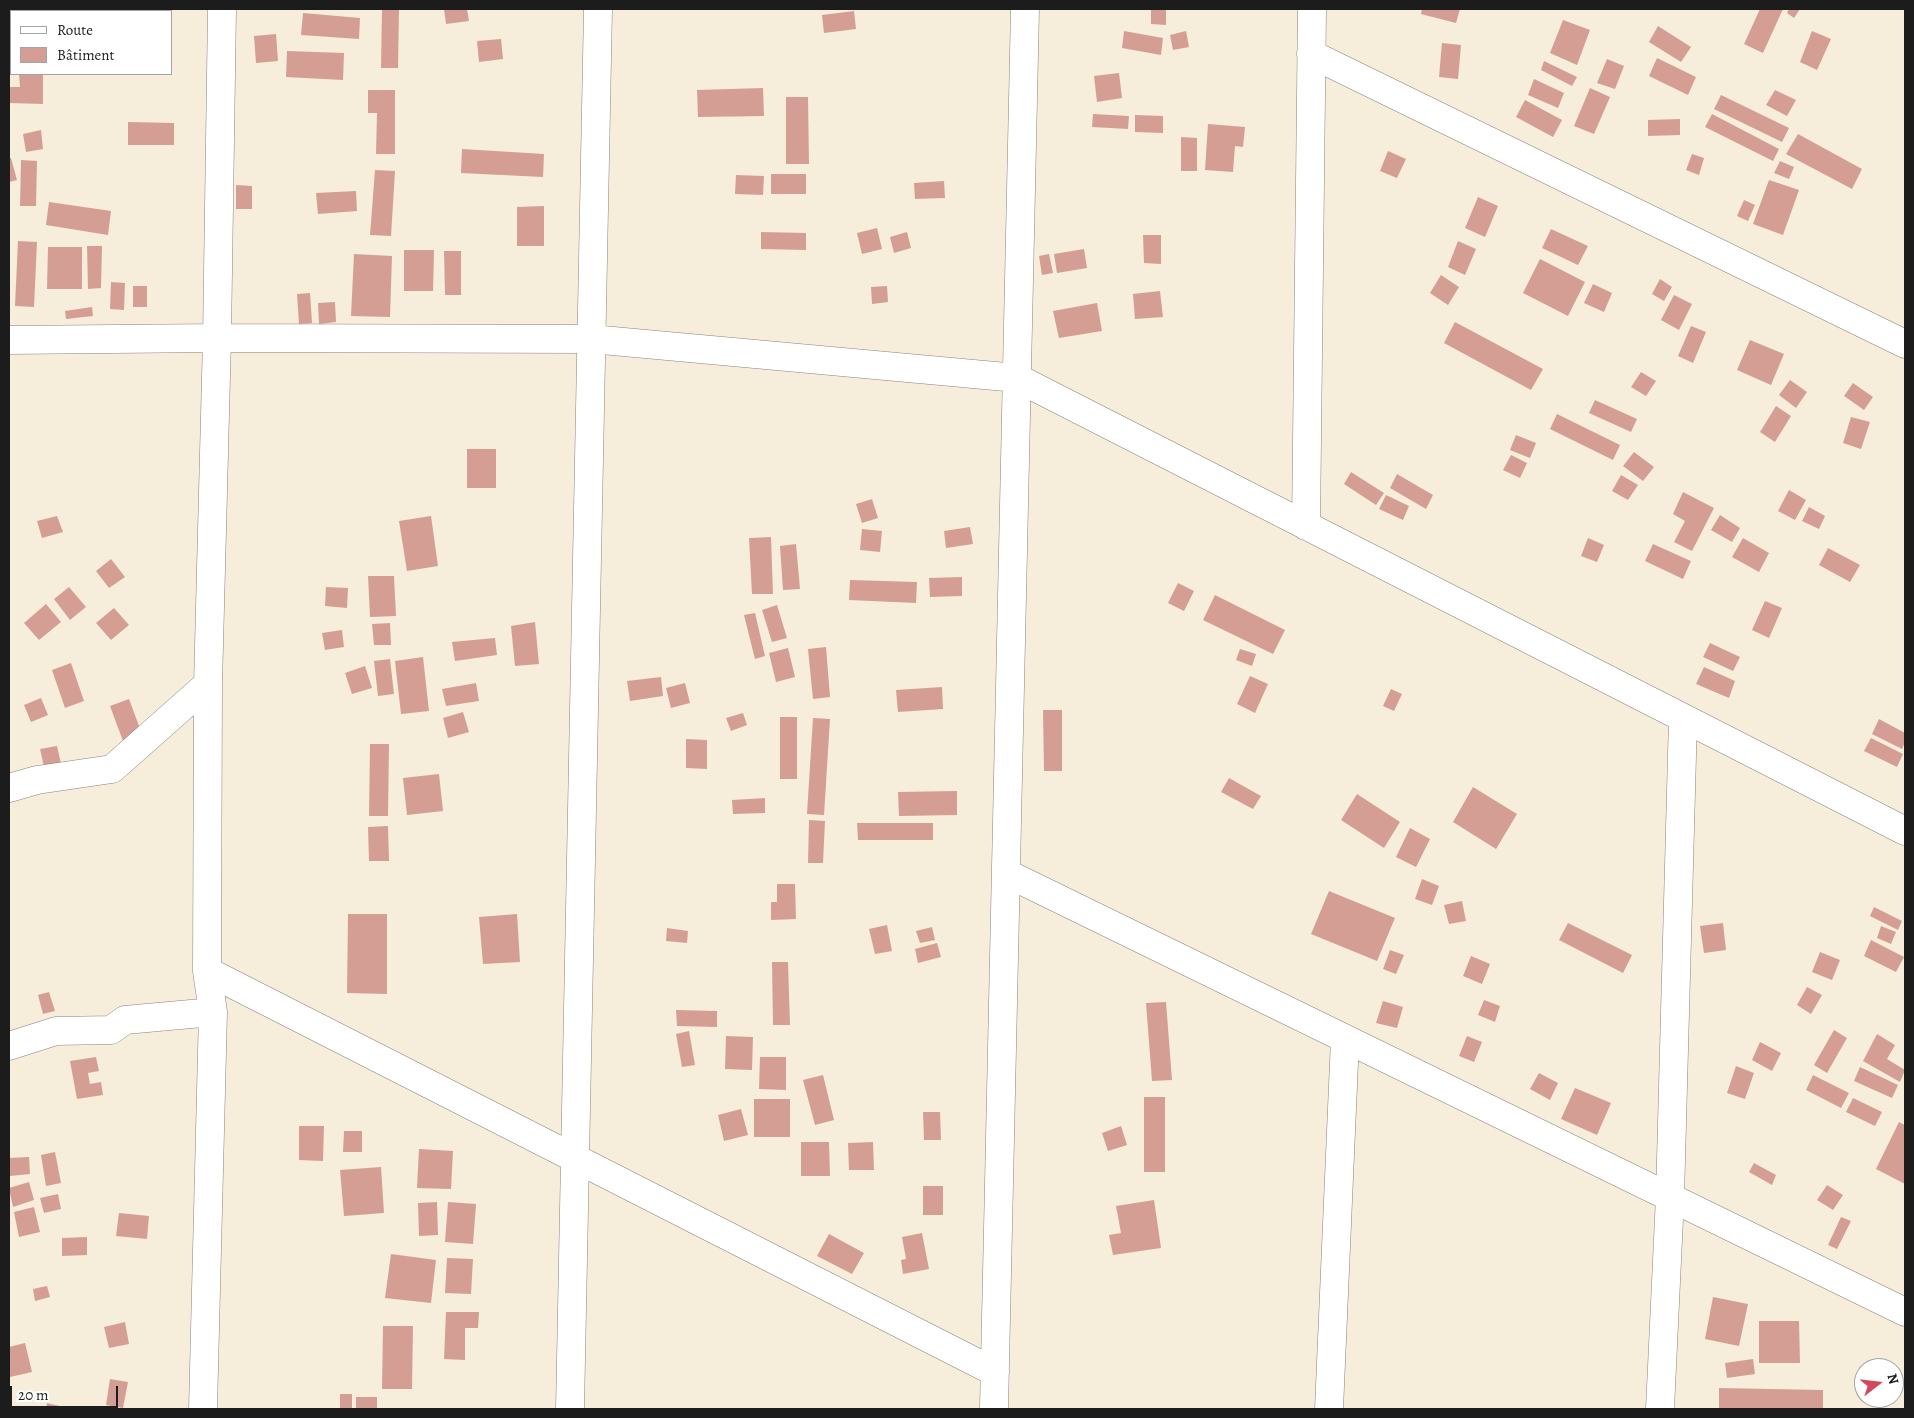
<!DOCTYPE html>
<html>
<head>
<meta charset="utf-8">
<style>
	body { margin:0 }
	#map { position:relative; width:1914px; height:1418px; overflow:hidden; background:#f6eddb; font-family:Alegreya,serif }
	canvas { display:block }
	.frame { position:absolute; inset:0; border:10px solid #1c1c1c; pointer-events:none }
	.legend { position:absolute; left:10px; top:10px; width:162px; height:65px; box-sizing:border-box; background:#fff; border:1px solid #a4a4a4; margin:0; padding:6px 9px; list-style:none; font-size:15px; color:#1c1c1c }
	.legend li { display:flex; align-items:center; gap:10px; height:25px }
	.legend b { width:25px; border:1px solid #a4a4a4 }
	.north { position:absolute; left:1854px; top:1358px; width:50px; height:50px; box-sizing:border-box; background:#fff; border:1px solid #a4a4a4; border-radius:50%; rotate:74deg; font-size:14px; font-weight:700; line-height:20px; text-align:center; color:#1c1c1c }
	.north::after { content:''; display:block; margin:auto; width:18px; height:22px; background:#d1495b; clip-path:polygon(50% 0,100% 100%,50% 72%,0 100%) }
	.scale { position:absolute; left:10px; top:1386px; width:108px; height:22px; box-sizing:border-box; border:2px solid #1c1c1c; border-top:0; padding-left:6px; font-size:15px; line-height:18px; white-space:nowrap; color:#1c1c1c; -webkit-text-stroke:4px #fff; paint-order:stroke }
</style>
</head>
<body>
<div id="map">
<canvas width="1914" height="1418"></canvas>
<div class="frame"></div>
<ul class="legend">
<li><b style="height:6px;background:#fff"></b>Route</li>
<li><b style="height:14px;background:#d59e95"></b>Bâtiment</li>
</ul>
<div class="north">N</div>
<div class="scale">20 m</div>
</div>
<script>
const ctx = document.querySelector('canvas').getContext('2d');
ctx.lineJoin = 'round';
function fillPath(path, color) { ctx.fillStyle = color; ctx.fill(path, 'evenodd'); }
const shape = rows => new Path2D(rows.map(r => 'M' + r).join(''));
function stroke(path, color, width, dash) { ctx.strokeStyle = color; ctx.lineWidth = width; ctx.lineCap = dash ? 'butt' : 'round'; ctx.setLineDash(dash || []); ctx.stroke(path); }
const building = shape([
	[20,9,41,9,41,11,20,11],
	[382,9,399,9,398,68,381,68],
	[444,9,467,9,469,21,446,24],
	[1151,9,1166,9,1166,25,1151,24],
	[1422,9,1460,9,1456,23,1421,14],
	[1760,9,1783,9,1763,53,1744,44],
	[1789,9,1800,9,1794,18,1787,13],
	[854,11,856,29,824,33,822,15],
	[303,13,360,18,359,39,301,35],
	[1563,20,1590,30,1577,65,1550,53],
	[1658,26,1691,47,1681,62,1649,42],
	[1124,31,1163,38,1161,55,1122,48],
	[1186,31,1189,47,1173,50,1170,35],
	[1812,31,1831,39,1817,70,1800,62],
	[276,34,278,61,256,63,254,36],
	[501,39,503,59,479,62,477,41],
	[1442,43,1461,45,1458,79,1439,77],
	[287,51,344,53,343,80,286,77],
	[1657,58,1696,77,1688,95,1649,76],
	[1607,59,1624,66,1615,89,1597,83],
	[1544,61,1577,77,1572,86,1541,70],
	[1119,73,1122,98,1097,102,1094,76],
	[19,74,43,74,43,104,10,103,10,87,20,87],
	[1534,79,1564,93,1558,108,1528,95],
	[763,88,764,116,698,117,697,90],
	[1590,88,1610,97,1594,134,1574,126],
	[368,90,395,90,395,154,376,154,377,113,368,113],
	[1775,90,1796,100,1787,116,1766,105],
	[1721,95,1789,128,1782,142,1714,109],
	[786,97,808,97,809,164,786,164],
	[1525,100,1562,120,1553,137,1516,117],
	[1093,114,1129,116,1128,129,1092,127],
	[1712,114,1779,149,1773,161,1705,127],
	[1135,115,1163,116,1163,133,1135,132],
	[1680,119,1680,135,1648,136,1648,120],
	[128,122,174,123,174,145,128,145],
	[1208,124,1245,127,1243,147,1235,146,1233,172,1205,170],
	[41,130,43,149,26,152,23,134],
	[1798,134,1862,169,1852,189,1786,154],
	[1181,137,1197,138,1197,171,1181,171],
	[462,149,544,154,543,177,461,173],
	[1388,151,1406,159,1397,178,1380,171],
	[1692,154,1704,158,1699,175,1686,170],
	[9,158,11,158,17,180,9,182],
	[21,160,37,161,36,206,20,206],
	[1780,161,1794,167,1789,179,1774,173],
	[375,170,395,171,391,236,370,235],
	[771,174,806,174,806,194,771,194],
	[736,175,764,176,763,195,735,194],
	[1769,180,1799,190,1783,235,1753,224],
	[944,181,945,198,915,199,914,183],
	[236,185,252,186,252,209,236,209],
	[356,191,357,211,318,214,316,193],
	[1478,197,1498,206,1485,237,1465,228],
	[1744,200,1755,205,1748,221,1737,216],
	[49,202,111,211,108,235,46,225],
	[544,206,544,246,517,246,517,207],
	[877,228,882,249,862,254,857,233],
	[1551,229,1588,246,1578,265,1542,248],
	[761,232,806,233,806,250,761,249],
	[907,232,911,248,894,253,890,237],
	[1143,235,1161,235,1161,264,1144,263],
	[18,241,37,242,34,307,15,306],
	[1458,241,1476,249,1465,275,1448,267],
	[87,246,102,246,101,288,88,289],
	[48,247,82,247,82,289,47,289],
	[1084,249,1087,268,1057,273,1054,254],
	[404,250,434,250,433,291,404,291],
	[444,251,461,251,461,295,445,295],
	[354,254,392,256,390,317,351,316],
	[1049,254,1053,273,1042,275,1039,256],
	[1540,259,1585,282,1568,316,1523,293],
	[1441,275,1459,287,1448,305,1430,293],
	[1660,279,1672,287,1664,301,1652,294],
	[111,282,125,283,124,310,110,309],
	[1593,284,1612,293,1604,312,1584,303],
	[133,286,147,286,147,307,133,307],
	[887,286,888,302,872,304,871,287],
	[1160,291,1163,317,1135,319,1133,294],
	[310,293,312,323,299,324,297,294],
	[1674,295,1692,304,1679,330,1661,320],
	[335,302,336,322,319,324,318,303],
	[1097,303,1102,331,1059,338,1053,311],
	[92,307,93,316,66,319,65,311],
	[1455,322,1543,369,1531,390,1444,343],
	[1691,326,1706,332,1693,363,1678,356],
	[1750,340,1784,354,1771,385,1737,370],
	[1641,372,1656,381,1646,396,1631,387],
	[1790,380,1807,392,1796,408,1779,395],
	[1853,383,1873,397,1864,410,1844,396],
	[1595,400,1637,419,1631,432,1589,413],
	[1776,406,1791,416,1775,442,1760,432],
	[1557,414,1620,445,1613,460,1550,429],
	[1851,417,1870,422,1861,449,1843,443],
	[1516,435,1536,443,1530,458,1510,450],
	[467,449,496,449,496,488,467,488],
	[1634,452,1654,467,1643,481,1623,466],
	[1511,455,1527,463,1520,478,1503,470],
	[1351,472,1384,493,1376,505,1344,484],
	[1397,474,1433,495,1426,509,1390,488],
	[1621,475,1638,485,1628,500,1612,491],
	[1789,490,1806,500,1795,520,1778,511],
	[1683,492,1714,508,1692,551,1674,542,1685,521,1673,514],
	[1386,495,1409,506,1403,520,1379,509],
	[872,499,878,518,862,523,856,504],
	[1809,507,1825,516,1819,529,1802,521],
	[1720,515,1740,528,1732,542,1711,530],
	[57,516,63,532,42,538,37,521],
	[431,516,438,566,407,571,399,521],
	[970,527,973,544,946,548,944,531],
	[862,529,882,531,880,552,860,550],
	[771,537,773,594,752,594,749,538],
	[1588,538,1604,545,1597,562,1581,556],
	[1743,538,1769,553,1759,572,1732,557],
	[796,544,800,589,783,590,780,546],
	[1653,544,1691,561,1683,579,1645,561],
	[1828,548,1860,565,1850,582,1819,565],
	[111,559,125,577,109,588,96,571],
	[368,576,394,576,396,616,370,617],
	[962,577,962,596,930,597,929,578],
	[850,580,917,582,916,603,849,600],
	[1178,583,1194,591,1184,611,1168,603],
	[69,587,86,607,70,620,54,599],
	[326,587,348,588,347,608,325,606],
	[1215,595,1285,630,1273,654,1203,620],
	[1765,601,1782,608,1769,638,1752,630],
	[46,604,61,622,39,640,24,623],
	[777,605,787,638,772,642,762,610],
	[114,608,129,625,111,640,96,623],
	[755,613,765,656,755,659,744,615],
	[535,622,539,664,515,666,511,626],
	[390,623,391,645,374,645,372,624],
	[342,630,344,647,325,650,322,633],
	[495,638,497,655,455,661,452,642],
	[1710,643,1740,657,1733,671,1703,657],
	[826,647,830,697,813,699,808,649],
	[788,648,795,677,776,682,769,653],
	[1240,649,1256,654,1252,666,1236,660],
	[423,657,429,711,401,714,395,661],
	[390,659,394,694,378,696,374,661],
	[71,663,84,701,65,708,52,670],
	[365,666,372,688,352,694,345,673],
	[1704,667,1735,681,1729,698,1696,684],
	[1250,676,1268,684,1255,713,1237,704],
	[661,677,663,696,630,701,627,681],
	[476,683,479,701,446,706,442,689],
	[685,683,690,703,671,708,666,688],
	[942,687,943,709,898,712,896,690],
	[1391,689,1402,694,1394,711,1383,706],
	[41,698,48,715,31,722,24,705],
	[129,699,142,734,123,741,110,706],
	[1043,710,1062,710,1062,771,1044,771],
	[463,712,469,732,448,738,443,718],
	[743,713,747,725,731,731,726,718],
	[780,717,797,717,797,779,780,779],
	[813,718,830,719,824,815,807,814],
	[1879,719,1905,733,1905,742,1902,749,1872,734],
	[1871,738,1903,754,1897,767,1864,751],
	[686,739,707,740,707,769,686,768],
	[370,744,389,744,388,816,369,816],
	[57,746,62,768,45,771,40,749],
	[439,774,443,811,407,815,403,778],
	[1229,778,1261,796,1253,809,1221,792],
	[1473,787,1517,814,1496,849,1453,822],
	[957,791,957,815,899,816,898,792],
	[1357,794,1400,822,1384,848,1341,820],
	[765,798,765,813,733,814,732,800],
	[809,820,825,821,823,863,808,863],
	[857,823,933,823,933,840,858,840],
	[388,826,389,861,369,861,368,827],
	[1410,828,1430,839,1416,867,1396,857],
	[1422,879,1439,886,1432,905,1415,899],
	[777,884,795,884,796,919,771,920,771,902,777,902],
	[1329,891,1395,918,1377,961,1311,934],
	[1462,901,1466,921,1449,924,1444,905],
	[1874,907,1902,921,1898,930,1870,916],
	[348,914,387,914,387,994,347,993],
	[517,914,520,962,483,964,479,917],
	[1568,923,1632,955,1623,973,1559,940],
	[1723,923,1726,950,1704,953,1700,926],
	[887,925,892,951,875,954,869,929],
	[1881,926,1896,932,1891,944,1877,938],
	[932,927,935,940,920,943,916,931],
	[667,928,688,931,687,943,666,941],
	[1871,940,1904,957,1896,972,1864,956],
	[937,943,941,957,918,963,915,949],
	[1390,950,1404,955,1396,974,1383,969],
	[1820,952,1840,960,1832,980,1812,972],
	[1471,956,1490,964,1482,984,1463,976],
	[772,962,788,962,790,1025,773,1025],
	[1807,987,1822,995,1811,1014,1797,1005],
	[49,992,55,1011,43,1014,38,995],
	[1484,1000,1500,1006,1495,1022,1478,1015],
	[1383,1001,1403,1007,1397,1028,1376,1023],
	[1166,1002,1172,1080,1152,1081,1146,1003],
	[676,1010,717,1011,717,1027,677,1026],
	[1834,1030,1847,1038,1827,1073,1814,1065],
	[689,1031,695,1065,682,1067,676,1034],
	[1877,1034,1895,1045,1887,1059,1905,1070,1900,1082,1863,1061],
	[726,1036,753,1037,752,1070,725,1069],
	[1467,1036,1482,1042,1474,1062,1459,1056],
	[1760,1042,1781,1053,1772,1071,1752,1060],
	[96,1057,99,1071,88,1073,90,1084,101,1082,103,1095,77,1099,70,1061],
	[760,1057,786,1057,786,1090,759,1089],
	[1736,1066,1754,1073,1745,1099,1727,1093],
	[1860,1067,1898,1085,1892,1098,1854,1081],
	[1539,1073,1558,1083,1550,1100,1530,1089],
	[823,1075,834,1120,815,1125,803,1080],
	[1813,1075,1849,1093,1841,1108,1806,1090],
	[1575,1088,1611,1103,1597,1135,1561,1119],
	[1144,1097,1165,1097,1165,1172,1144,1172],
	[1853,1098,1882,1112,1875,1126,1846,1112],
	[754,1099,790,1099,790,1137,754,1137],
	[741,1109,748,1135,724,1141,718,1115],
	[923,1112,940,1112,941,1140,924,1140],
	[1899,1122,1905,1125,1905,1184,1876,1169],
	[299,1126,324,1126,323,1161,299,1160],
	[1121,1126,1127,1145,1108,1151,1102,1133],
	[344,1131,362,1131,362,1152,343,1152],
	[801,1142,829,1142,830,1176,801,1176],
	[873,1142,874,1170,849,1170,848,1143],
	[419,1149,453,1151,451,1189,417,1188],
	[55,1152,61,1183,46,1186,41,1155],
	[29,1157,30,1174,10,1176,9,1158],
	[1754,1163,1776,1175,1772,1185,1749,1172],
	[381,1167,384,1213,344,1216,340,1170],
	[29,1182,34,1200,13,1207,9,1188],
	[1827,1185,1843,1195,1833,1210,1817,1200],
	[923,1186,943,1186,943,1215,923,1215],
	[58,1194,61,1209,44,1213,40,1198],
	[1154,1200,1161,1248,1113,1255,1109,1235,1121,1233,1116,1206],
	[437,1202,438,1235,419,1236,418,1203],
	[448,1202,476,1204,473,1244,445,1242],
	[34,1207,40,1232,19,1237,14,1212],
	[119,1213,149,1216,147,1239,116,1236],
	[1841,1217,1851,1221,1837,1249,1828,1245],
	[922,1233,929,1269,903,1274,901,1260,906,1259,902,1237],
	[829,1234,864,1253,852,1274,817,1256],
	[87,1237,87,1255,62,1256,62,1238],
	[391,1254,436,1260,431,1303,385,1298],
	[447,1258,473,1259,471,1294,445,1293],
	[47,1286,50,1297,35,1301,33,1289],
	[1713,1297,1748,1304,1739,1346,1705,1339],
	[446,1312,479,1312,478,1328,465,1328,465,1360,444,1359],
	[1759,1321,1799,1321,1800,1363,1759,1363],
	[125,1322,129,1344,109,1348,104,1327],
	[383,1326,413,1326,412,1389,382,1389],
	[25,1343,32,1372,10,1377,9,1347],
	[1753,1359,1755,1374,1727,1378,1725,1363],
	[110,1379,128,1382,123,1408,106,1405],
	[1719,1388,1823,1390,1823,1409,1719,1409],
	[340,1394,352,1394,352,1409,340,1409],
	[356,1397,377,1397,377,1409,356,1409],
	[47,1403,68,1408,68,1409,46,1409]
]);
const minor = shape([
	[1311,54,1905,344],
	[9,340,217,338,591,339,1017,378,1905,831],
	[1306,526,1312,9],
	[9,788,37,780,112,769,208,684],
	[1006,873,1905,1312],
	[207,971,995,1372],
	[9,1046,56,1031,111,1030,125,1020,213,1012],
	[203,1409,213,1012,207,971,208,684,217,338,222,9],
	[570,1409,598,9],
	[994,1409,1025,9],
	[1329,1409,1345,1039],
	[1660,1409,1670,1197,1683,718]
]);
fillPath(building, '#d59e95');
stroke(minor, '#89847c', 29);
stroke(minor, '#fff', 28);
</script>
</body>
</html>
